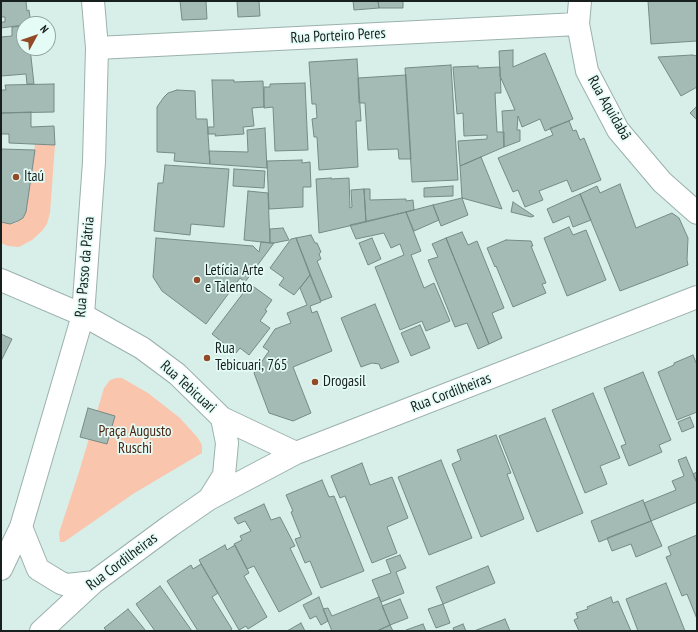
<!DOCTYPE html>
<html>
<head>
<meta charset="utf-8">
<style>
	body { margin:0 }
	#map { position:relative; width:698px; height:632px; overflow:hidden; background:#d8efe9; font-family:"PT Sans Narrow",sans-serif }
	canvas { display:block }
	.frame { position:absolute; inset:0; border:2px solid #18201e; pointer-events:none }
	.north { position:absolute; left:16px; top:16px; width:40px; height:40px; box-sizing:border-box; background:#e5fcf6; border:1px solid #93a4a0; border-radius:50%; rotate:50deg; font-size:11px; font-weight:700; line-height:16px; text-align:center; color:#18201e }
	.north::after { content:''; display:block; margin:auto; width:14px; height:18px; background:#924b26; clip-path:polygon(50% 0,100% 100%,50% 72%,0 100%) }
</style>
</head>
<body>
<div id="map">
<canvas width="698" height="632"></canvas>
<div class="frame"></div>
<div class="north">N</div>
</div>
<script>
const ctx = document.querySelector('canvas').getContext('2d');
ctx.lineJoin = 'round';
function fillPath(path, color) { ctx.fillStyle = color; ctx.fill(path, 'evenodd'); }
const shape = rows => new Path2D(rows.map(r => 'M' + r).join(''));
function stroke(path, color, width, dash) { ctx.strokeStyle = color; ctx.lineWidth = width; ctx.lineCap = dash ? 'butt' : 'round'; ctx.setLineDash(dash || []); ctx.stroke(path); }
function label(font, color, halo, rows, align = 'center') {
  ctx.font = font + ' "PT Sans Narrow",sans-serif'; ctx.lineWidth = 3.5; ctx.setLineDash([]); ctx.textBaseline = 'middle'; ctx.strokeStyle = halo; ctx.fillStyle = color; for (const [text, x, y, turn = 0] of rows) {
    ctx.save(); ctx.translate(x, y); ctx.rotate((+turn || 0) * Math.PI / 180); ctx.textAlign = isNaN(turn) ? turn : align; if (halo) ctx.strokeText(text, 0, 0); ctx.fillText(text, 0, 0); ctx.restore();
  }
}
const green = shape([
	[35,144,55,145,50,213,47,224,42,231,32,240,19,247,8,246,1,243,1,222,10,224,16,223,23,218,27,204],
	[116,378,122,378,148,393,180,418,198,438,202,445,202,453,133,494,64,542,60,542,59,533,79,472,104,388,110,380]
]);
const building = shape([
	[1,1,26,1,27,11,29,10,31,24,1,28,1,22,5,22,5,17,1,17,1,1],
	[180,1,206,1,207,19,182,20,180,1],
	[237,1,259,1,260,16,238,17,237,1],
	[353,1,378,1,379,8,354,10,353,1],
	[378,1,403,1,403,8,379,8,378,1],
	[648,1,697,1,697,41,651,44,648,1],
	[24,26,24,48,30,48,34,84,27,84,26,74,1,76,1,37,12,36,12,27,24,26],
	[513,50,513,67,545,53,573,119,545,131,540,119,522,127,518,116,517,130,520,130,520,141,504,147,502,111,515,110,500,76,499,51,513,50],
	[692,55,697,56,697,87,681,96,658,57,692,55],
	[357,59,361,121,356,121,358,167,319,170,317,137,314,137,312,119,317,118,316,104,312,104,309,62,357,59],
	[451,65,458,180,412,182,405,68,451,65],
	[478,66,478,68,500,67,501,93,495,93,497,132,504,132,504,147,460,166,458,141,487,139,487,135,464,136,463,113,457,114,453,67,478,66],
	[406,75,411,159,399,159,398,149,368,150,365,103,359,103,358,78,406,75],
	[212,80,234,80,234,82,263,81,264,107,252,108,254,126,243,127,244,134,215,136,216,134,208,134,208,127,214,127,212,80],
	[305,83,308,150,275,151,273,107,264,108,264,87,270,87,270,84,305,83],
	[54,84,54,112,1,113,1,90,6,90,5,85,54,84],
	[177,90,195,91,196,118,197,119,207,119,210,164,174,161,175,153,174,153,157,152,157,107,164,97,168,93,177,90],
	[697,106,697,120,690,113,697,106],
	[31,112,31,127,54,126,55,145,9,143,9,134,1,134,1,113,31,112],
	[569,121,573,131,576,130,580,140,584,138,601,180,572,192,567,180,539,191,543,200,525,207,518,190,513,192,498,158,553,135,550,128,569,121],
	[265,128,267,168,210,164,209,151,248,152,247,130,265,128],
	[1,149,35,150,26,212,23,218,18,221,10,224,1,222,1,149],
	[481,157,502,209,462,198,460,166,481,157],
	[302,160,302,163,310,162,311,187,303,187,303,207,269,209,267,161,302,160],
	[165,165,229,169,224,227,191,224,190,235,154,231,158,183,163,183,165,165],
	[234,169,265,171,264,188,233,186,234,169],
	[331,178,331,179,349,178,350,208,352,207,351,190,364,189,366,222,319,233,316,179,331,178],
	[620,184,636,228,672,213,679,218,688,238,687,260,688,265,620,291,580,194,597,186,600,193,620,184],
	[453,186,453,196,424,197,424,188,453,186],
	[364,189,370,189,370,200,406,199,406,201,413,200,414,210,366,222,364,189],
	[248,191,268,193,270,243,244,240,248,191],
	[580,194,591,220,573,227,569,216,553,223,547,209,580,194],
	[462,198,468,215,441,226,433,205,462,198],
	[513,202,534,216,531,217,511,212,513,202],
	[433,205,439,220,414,231,406,212,433,205],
	[406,212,421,251,411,255,424,288,434,283,450,321,426,331,422,321,400,330,375,267,404,255,400,244,391,248,384,233,356,239,350,225,406,212],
	[569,227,573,235,586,230,606,280,567,296,544,238,569,227],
	[283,228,289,240,274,243,270,243,270,229,283,228],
	[462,232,468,245,477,241,504,308,492,313,502,338,489,344,446,238,462,232],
	[311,235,315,243,317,243,321,252,319,254,321,259,317,261,332,297,321,301,296,238,311,235],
	[156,238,253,246,259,252,261,242,274,243,245,282,240,278,206,324,162,291,153,277,156,238],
	[296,238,310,275,294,295,279,285,284,278,270,268,291,239,296,238],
	[372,238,381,259,368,265,359,243,372,238],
	[446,238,489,344,478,349,467,323,455,327,428,260,438,257,432,244,446,238],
	[506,240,531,241,533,246,531,246,546,283,542,284,546,293,513,307,496,266,495,267,487,248,506,240],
	[310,275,321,302,310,306,312,313,317,311,332,351,293,367,311,413,293,421,269,413,254,373,269,351,263,347,275,329,291,323,287,313,307,305,300,288,310,275],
	[250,284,272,300,265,310,267,311,260,321,270,328,249,355,240,348,236,353,212,334,250,284],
	[375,304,399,362,381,369,379,364,372,363,361,367,341,318,375,304],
	[420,325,430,348,411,356,401,333,420,325],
	[1,334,12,339,1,361,1,334],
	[693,355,697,365,697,412,677,420,658,372,674,365,674,363,693,355],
	[643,372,671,440,659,445,662,452,629,466,621,446,626,444,604,388,643,372],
	[593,393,620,458,600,466,607,484,585,493,552,410,593,393],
	[88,408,115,416,107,444,80,437,88,408],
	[690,417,694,427,682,432,678,422,690,417],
	[545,418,583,513,537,532,499,436,545,418],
	[496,435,511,473,507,474,524,519,481,537,452,464,461,460,457,450,496,435],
	[686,457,697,483,697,502,651,521,644,503,676,490,672,481,684,476,678,460,686,457],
	[441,460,472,538,429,555,398,477,441,460],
	[362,463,370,485,392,477,408,518,387,527,397,553,372,563,345,496,340,498,331,476,362,463],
	[697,472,697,483,693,474,697,472],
	[322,480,329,497,334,496,364,571,321,588,310,561,305,563,295,539,301,537,291,512,293,511,286,495,322,480],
	[643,500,651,521,599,542,591,521,643,500],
	[264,504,271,520,280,517,295,546,290,548,312,594,279,612,254,566,247,569,234,544,242,540,240,536,251,531,245,521,238,524,234,518,264,504],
	[651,521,662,546,636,557,631,544,612,551,607,538,651,521],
	[697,535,697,619,687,594,682,596,666,557,671,555,668,547,697,535],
	[225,545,227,550,235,545,249,573,244,576,267,617,248,629,246,626,239,630,199,560,225,545],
	[400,555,406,568,396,572,404,593,381,602,372,580,391,573,386,560,400,555],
	[201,564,218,593,212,597,232,629,229,631,198,631,167,581,191,565,193,569,201,564],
	[488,566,495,583,443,604,436,587,488,566],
	[666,583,685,631,638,631,626,599,666,583],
	[160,586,192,631,155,631,136,604,160,586],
	[319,597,328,621,321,625,316,616,310,619,303,605,319,597],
	[379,597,390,625,377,631,332,631,323,609,328,608,332,616,379,597],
	[611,597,613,603,618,601,631,631,579,631,574,620,578,618,576,613,588,609,587,607,611,597],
	[400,599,408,618,390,625,382,606,400,599],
	[443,604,450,623,436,628,428,609,443,604],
	[128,609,146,631,107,631,104,628,128,609],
	[505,619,510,631,474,631,505,619],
	[301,623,305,631,287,631,301,623],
	[423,624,426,631,406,631,406,630,423,624],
	[463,624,466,631,454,631,453,628,463,624],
	[390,625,393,631,377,631,390,625]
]);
const street = shape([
	[580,1,578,24,587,71,618,130,662,182,697,213],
	[97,48,578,24],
	[1,280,83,315,142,348,177,374,222,418,296,453],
	[209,499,224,475,227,443,222,418],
	[21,527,38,569,61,583,67,585,94,582],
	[1,569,21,527,83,315,94,162,97,48,93,1],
	[41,631,94,582,170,526,209,499,296,453,697,297]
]);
const markers = [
	[16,177,4,"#924b26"],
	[197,280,4,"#924b26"],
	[207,358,4,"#924b26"],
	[315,382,4,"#924b26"]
];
const streetNames = [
	["Rua Porteiro Peres",338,36,-3],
	["Rua Aquidabã",609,108,60],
	["Rua Passo da Pátria",85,267,-85],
	["Rua Tebicuari",188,387,42],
	["Rua Cordilheiras",451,393,-21],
	["Rua Cordilheiras",122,562,-37]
];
const poiNames = [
	["Itaú",24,177],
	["Letícia Arte",205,271],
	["e Talento",205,288],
	["Rua",215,349],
	["Tebicuari, 765",215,366],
	["Drogasil",323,382]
];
const parkNames = [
	["Praça Augusto",135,432],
	["Ruschi",135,449]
];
fillPath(green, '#f9c5ad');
fillPath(building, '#a4bab4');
stroke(building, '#768a85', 1);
stroke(street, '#9bb1ac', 24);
stroke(street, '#fff', 22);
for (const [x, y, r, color] of markers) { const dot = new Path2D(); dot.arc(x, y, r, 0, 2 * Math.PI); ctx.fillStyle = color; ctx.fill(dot); stroke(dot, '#e5fcf6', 1.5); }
label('15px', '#18201e', '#e5fcf6', streetNames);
label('15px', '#18201e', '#e5fcf6', poiNames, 'left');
label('15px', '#4a2512', '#e5fcf6', parkNames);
</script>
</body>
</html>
